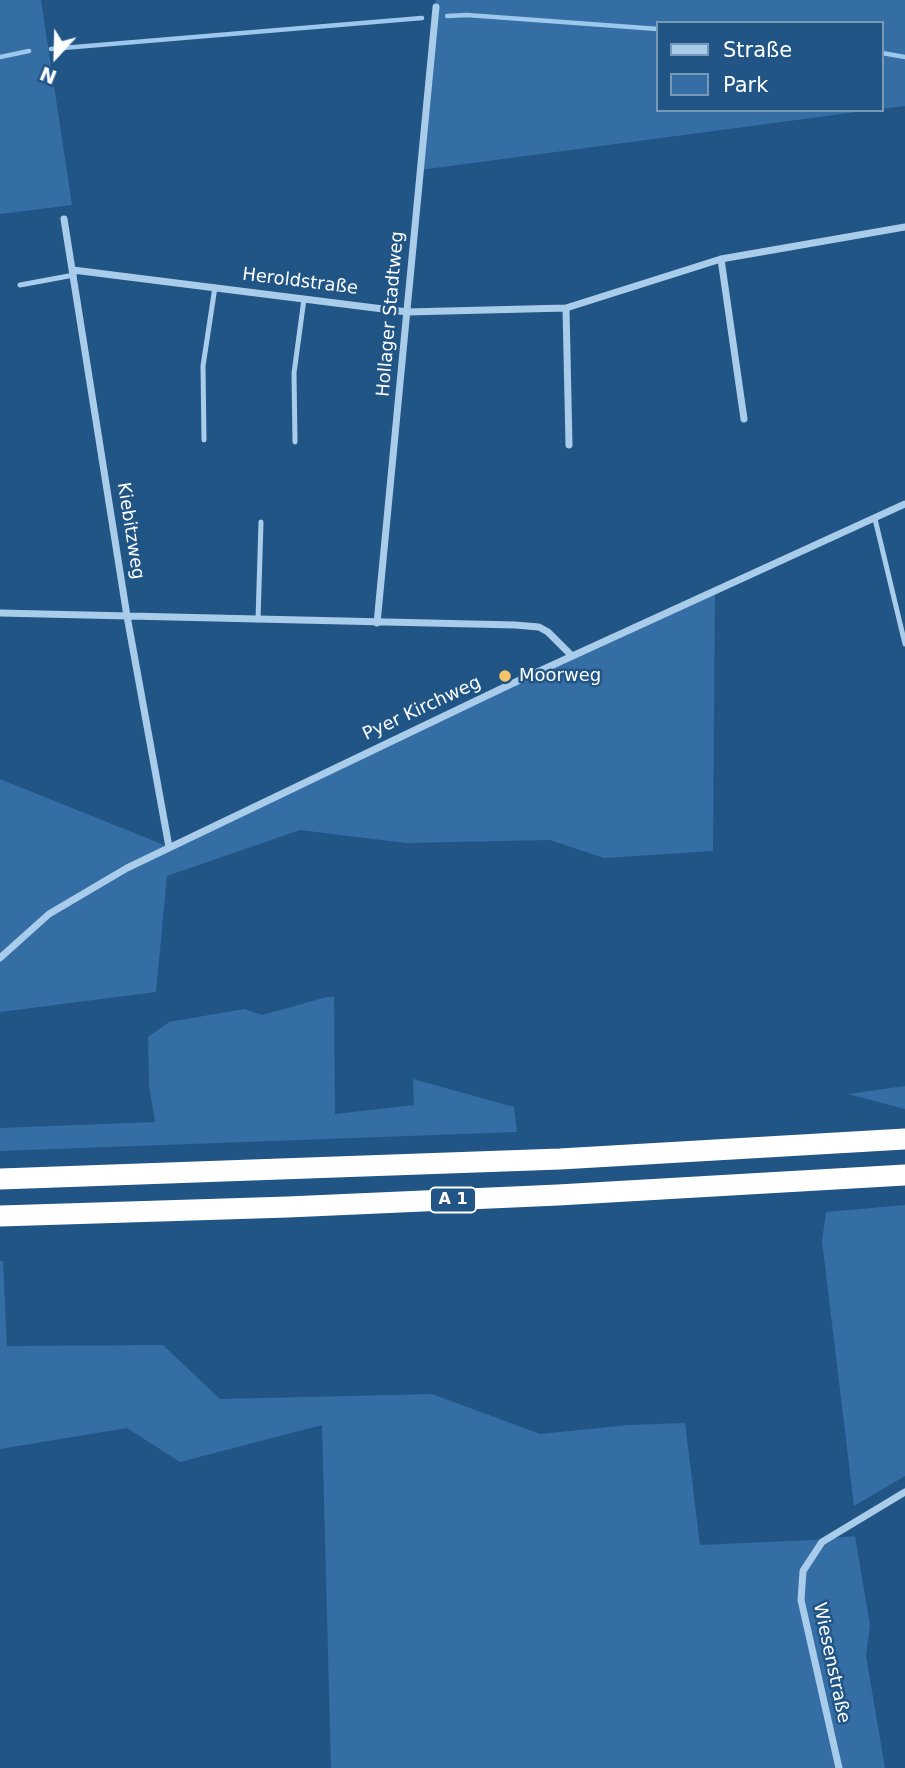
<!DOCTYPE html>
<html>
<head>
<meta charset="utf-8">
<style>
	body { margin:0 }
	#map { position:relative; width:905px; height:1768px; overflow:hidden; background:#205586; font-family:"DejaVu Sans",sans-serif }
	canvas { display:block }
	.legend { position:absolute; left:656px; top:21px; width:228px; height:91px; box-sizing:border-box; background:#205586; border:2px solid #7999b6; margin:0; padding:9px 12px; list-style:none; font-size:21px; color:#fff }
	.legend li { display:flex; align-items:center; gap:14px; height:35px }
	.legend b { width:35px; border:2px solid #7999b6 }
	.north { position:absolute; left:21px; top:21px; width:70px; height:70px; -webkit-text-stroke:5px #205586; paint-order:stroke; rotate:202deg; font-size:19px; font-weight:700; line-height:28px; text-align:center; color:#fff }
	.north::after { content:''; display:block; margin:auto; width:24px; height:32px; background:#fff; clip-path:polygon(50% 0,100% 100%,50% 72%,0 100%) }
</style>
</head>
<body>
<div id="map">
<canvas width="905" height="1768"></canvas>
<ul class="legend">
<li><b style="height:9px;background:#a9ccea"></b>Straße</li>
<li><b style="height:19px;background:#346ea4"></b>Park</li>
</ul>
<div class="north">N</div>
</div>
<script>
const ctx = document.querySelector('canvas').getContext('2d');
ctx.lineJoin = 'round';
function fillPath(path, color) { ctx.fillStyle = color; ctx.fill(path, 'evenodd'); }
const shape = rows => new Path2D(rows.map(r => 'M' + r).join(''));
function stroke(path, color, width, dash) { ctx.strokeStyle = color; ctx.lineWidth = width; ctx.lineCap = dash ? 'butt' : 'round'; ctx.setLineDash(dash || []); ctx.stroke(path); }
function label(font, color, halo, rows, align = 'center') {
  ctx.font = font + ' "DejaVu Sans",sans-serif'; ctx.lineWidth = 5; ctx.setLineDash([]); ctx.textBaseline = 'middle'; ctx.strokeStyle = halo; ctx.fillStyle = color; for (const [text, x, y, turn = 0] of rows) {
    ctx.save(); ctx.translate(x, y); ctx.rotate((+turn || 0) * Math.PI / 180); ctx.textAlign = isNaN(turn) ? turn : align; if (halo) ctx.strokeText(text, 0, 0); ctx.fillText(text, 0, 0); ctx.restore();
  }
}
const green = shape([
	[0,0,41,0,72,205,0,214],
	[436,0,905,0,905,106,882,109,882,23,658,23,658,110,872,110,420,170],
	[715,589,713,851,604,858,550,840,406,843,300,830,167,876,156,992,0,1012,0,779,169,847],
	[327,997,334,997,335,1114,414,1105,413,1079,514,1107,517,1132,0,1151,0,1128,155,1122,149,1085,148,1037,169,1022,244,1009,262,1015],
	[905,1086,905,1109,848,1094],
	[905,1205,905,1476,854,1506,822,1241,826,1212],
	[0,1261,3,1261,7,1346,163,1345,220,1399,432,1394,540,1434,629,1425,685,1423,700,1545,813,1540,855,1536,870,1625,866,1656,885,1768,331,1768,322,1425,180,1462,127,1428,0,1449]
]);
const stream = shape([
	[447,16,467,15,658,29],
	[51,49,422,18],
	[882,53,905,57],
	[0,57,29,51]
]);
const service = shape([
	[20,285,74,275],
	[204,440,203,366,215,287],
	[295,442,294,373,304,299],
	[875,519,905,644],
	[258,620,261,522]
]);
const minor = shape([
	[64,219,127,616,169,847],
	[721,259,744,419],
	[73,270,407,312,566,308,721,259,905,227],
	[566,308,569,445],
	[0,613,515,625,539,627,548,632,572,656],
	[377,623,436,7],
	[0,958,49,914,127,868,509,685,905,504],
	[839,1768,801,1600,803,1571,822,1542,905,1492]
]);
const motorway = shape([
	[0,1179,560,1159,905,1139],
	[0,1216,288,1207,558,1195,905,1175]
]);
const markers = [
	[505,676,7,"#f7c46a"]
];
const shields = [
	[453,1200,46]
];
const shieldNames = [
	["A 1",453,1200]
];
const streetNames = [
	["Heroldstraße",300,282,7],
	["Hollager Stadtweg",391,314,-85],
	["Kiebitzweg",130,531,81],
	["Pyer Kirchweg",422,709,-25],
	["Wiesenstraße",831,1663,78]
];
const poiNames = [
	["Moorweg",519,676]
];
fillPath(green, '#346ea4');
stroke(stream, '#9dc7eb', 4.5);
stroke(service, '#a9ccea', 5);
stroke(minor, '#a9ccea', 7);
stroke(motorway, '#fff', 21);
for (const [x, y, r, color] of markers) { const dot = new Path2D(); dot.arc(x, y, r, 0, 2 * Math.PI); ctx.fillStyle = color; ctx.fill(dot); stroke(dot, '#205586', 2.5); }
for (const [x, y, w] of shields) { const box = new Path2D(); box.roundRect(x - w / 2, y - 12.5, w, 25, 5); ctx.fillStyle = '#205586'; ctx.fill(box); stroke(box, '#fff', 2); }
label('bold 16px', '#fff', null, shieldNames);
label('18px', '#fff', '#205586', streetNames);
label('18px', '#fff', '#205586', poiNames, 'left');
</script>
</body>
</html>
